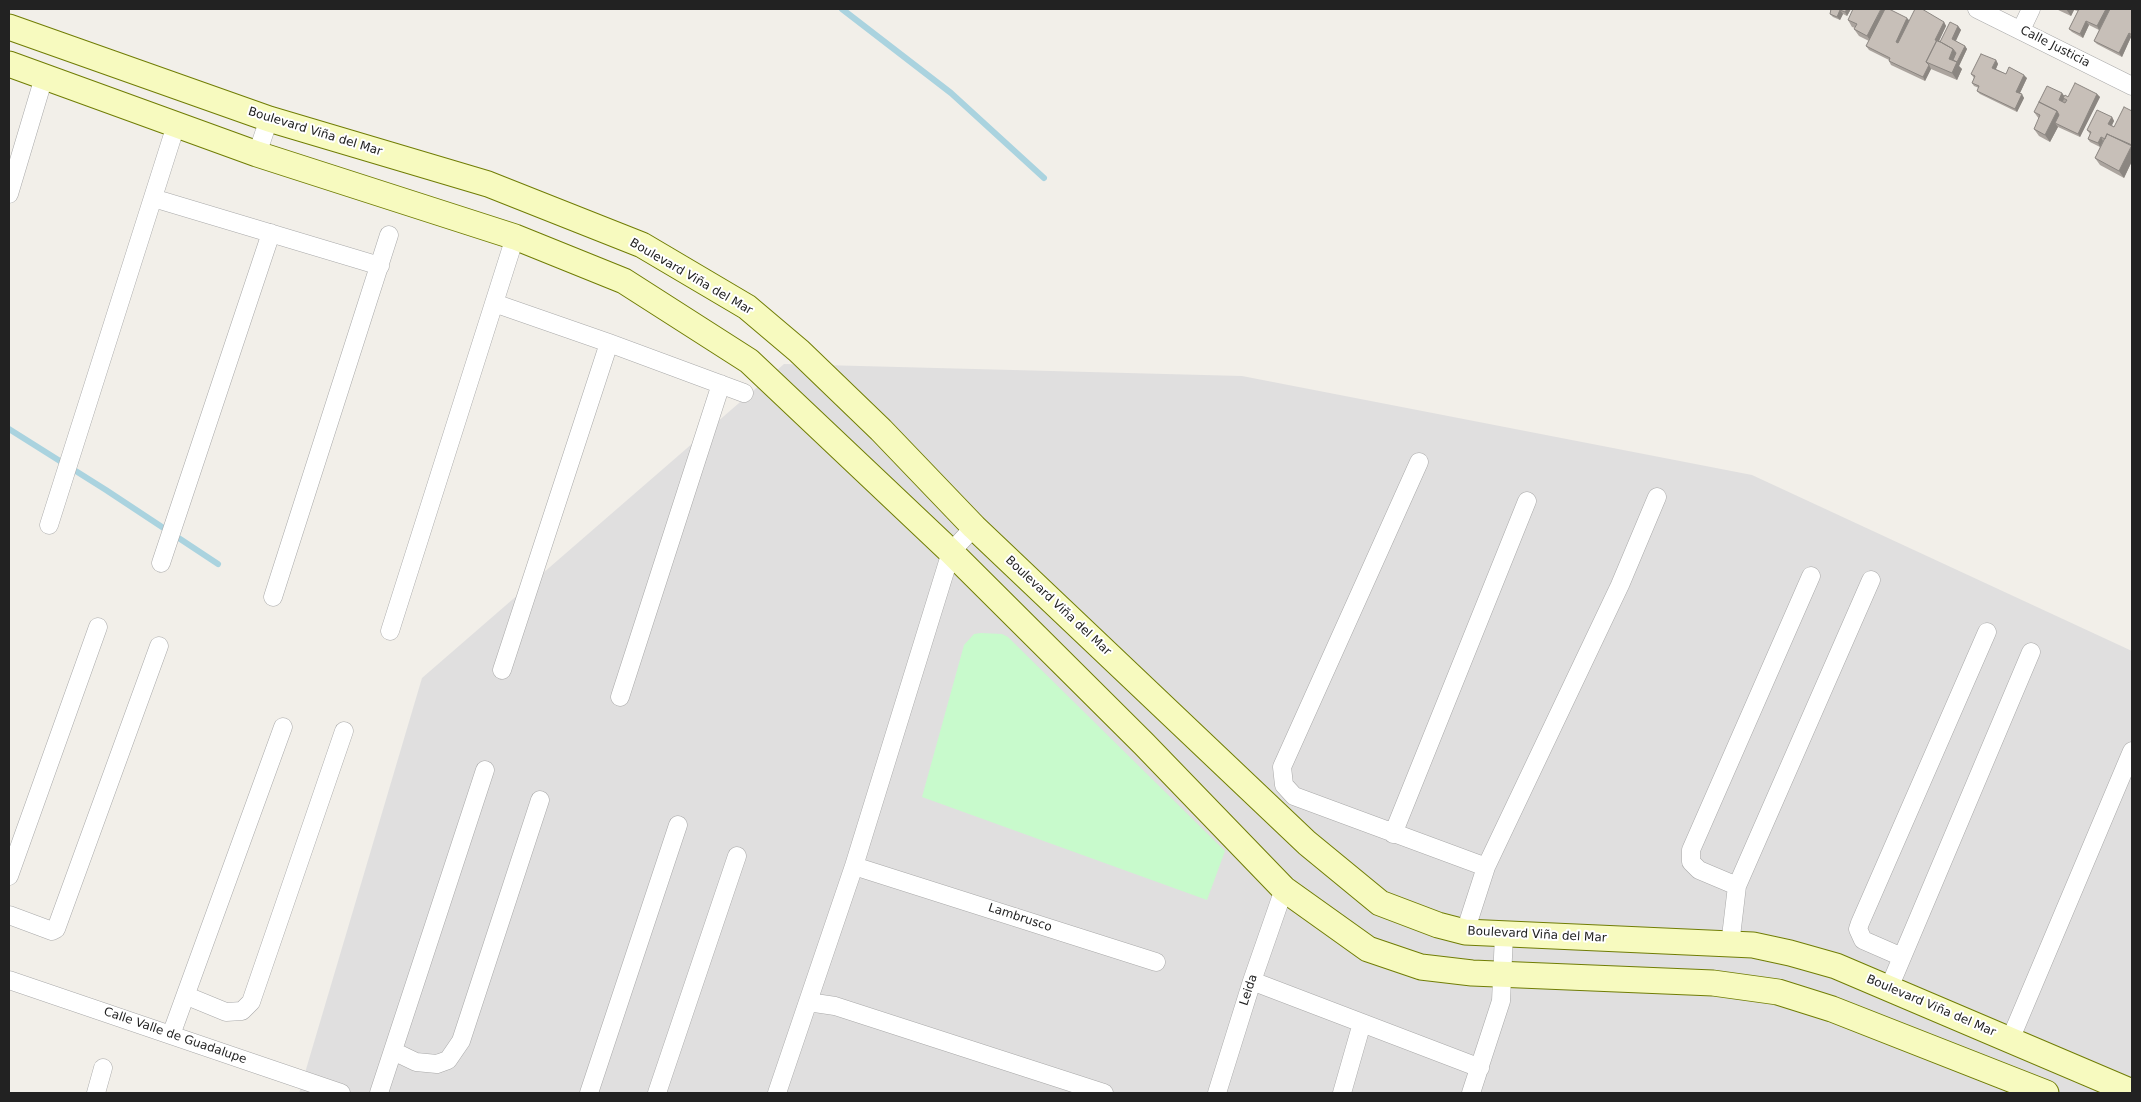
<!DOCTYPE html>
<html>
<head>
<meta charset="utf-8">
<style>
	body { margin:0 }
	#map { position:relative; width:2141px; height:1102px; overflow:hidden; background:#f2efe9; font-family:"DejaVu Sans",sans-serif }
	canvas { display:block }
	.frame { position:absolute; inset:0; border:10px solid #222; pointer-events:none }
</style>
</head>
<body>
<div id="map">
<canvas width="2141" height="1102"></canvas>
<div class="frame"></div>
</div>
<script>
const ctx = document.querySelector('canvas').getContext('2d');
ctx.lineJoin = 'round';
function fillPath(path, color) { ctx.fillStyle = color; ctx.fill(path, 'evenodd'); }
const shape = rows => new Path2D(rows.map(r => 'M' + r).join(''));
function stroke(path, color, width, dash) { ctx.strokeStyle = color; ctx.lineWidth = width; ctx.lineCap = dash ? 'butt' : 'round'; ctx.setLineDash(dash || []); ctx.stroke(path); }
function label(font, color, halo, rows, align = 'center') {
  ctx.font = font + ' "DejaVu Sans",sans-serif'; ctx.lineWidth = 4; ctx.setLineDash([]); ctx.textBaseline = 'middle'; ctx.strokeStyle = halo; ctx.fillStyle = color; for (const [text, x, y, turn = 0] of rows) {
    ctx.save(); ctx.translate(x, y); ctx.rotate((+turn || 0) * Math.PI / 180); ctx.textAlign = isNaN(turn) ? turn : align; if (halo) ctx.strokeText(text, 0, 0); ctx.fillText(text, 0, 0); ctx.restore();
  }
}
const residential = shape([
	[784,364,1242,376,1752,475,2132,651,2132,1093,299,1093,422,678]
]);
const park = shape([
	[981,633,1002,634,1008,637,1225,851,1207,900,922,797,964,645,974,634]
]);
const stream = shape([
	[842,9,951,93,1044,178],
	[9,429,106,490,218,564]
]);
const street = shape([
	[1977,9,2132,86],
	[2021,30,2031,9],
	[257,154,269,119],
	[9,194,44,77],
	[153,198,380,266],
	[494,303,609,343,744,393],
	[1419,462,1282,767,1284,785,1294,796,1486,867],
	[49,525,176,125],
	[161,563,271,233],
	[273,597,389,235],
	[390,631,515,237],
	[502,670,609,343],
	[620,697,721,384],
	[1393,834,1527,501],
	[854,866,1156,962],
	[9,876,98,627],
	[1737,886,1699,870,1691,862,1691,850,1811,576],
	[9,915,52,931,56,929,159,646],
	[1465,932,1486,867,1620,585,1657,497],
	[1730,945,1737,886,1871,580],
	[1902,957,1863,940,1858,929,1860,923,1987,632],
	[9,980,341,1093],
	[1252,981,1480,1068],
	[1889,988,2031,652],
	[187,996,226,1012,242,1011,251,1002,344,731],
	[808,1002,835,1006,1104,1093],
	[171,1035,283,727],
	[2010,1040,2132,751],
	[393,1051,416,1062,437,1064,448,1060,461,1041,540,800],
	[96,1093,103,1068],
	[379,1093,485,770],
	[589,1093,678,825],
	[657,1093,737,856],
	[777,1093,854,866,951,552,974,527],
	[1217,1093,1252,981,1284,889],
	[1342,1093,1362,1023],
	[1471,1093,1501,1001,1504,935]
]);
const secondary = shape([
	[9,27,269,119,488,184,642,245,747,307,799,351,881,430,974,527,1307,843,1380,903,1438,925,1465,932,1753,945,1790,953,1836,966,2132,1092],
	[9,64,257,154,515,237,624,281,749,361,951,552,1144,744,1284,889,1368,949,1421,967,1472,973,1713,983,1778,992,1832,1009,2046,1093]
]);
const wall = shape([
	[1831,9,1851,9,1847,16,1843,14,1840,20,1833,17,1830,14],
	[2056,9,2132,9,2132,37,2131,37,2122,57,2097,44,2094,41,2099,30,2089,25,2083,38,2072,32,2069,29,2078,11,2074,10,2071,16],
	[1848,20,1909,20,1944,22,1946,26,1939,41,1940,42,1958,26,1961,30,1955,41,1965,46,1967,49,1959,66,1962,69,1957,80,1931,69,1925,81,1891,65,1889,61,1889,60,1869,50,1866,46,1869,41,1859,36,1854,29,1855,28,1852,27],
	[1996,60,1998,64,1996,69,2006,74,2027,78,2020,93,2024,98,2017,112,1980,94,1977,91,1979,88,1974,86,1972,83,1974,78,1971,74],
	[2062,93,2064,96,2068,97,2097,94,2100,97,2080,137,2058,127,2050,142,2039,136,2034,129,2039,119,2034,112],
	[2132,111,2132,161,2124,178,2100,165,2095,158,2100,147,2090,142,2088,139,2090,134,2087,130,2112,117,2114,121,2112,125,2114,127]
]);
const shadedWall = shape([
	[1847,9,1851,9,1847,16,1845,12],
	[1881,9,1887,9,1872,43,1867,36],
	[2066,9,2074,9,2074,10,2071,16],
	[2106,9,2110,9,2099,30,2097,26],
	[1840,10,1843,14,1840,20,1837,17],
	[1907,18,1910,21,1898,46,1896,42],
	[2086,21,2089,25,2083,38,2080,34],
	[1944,22,1946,26,1938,43,1935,40],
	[1958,26,1961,30,1955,43,1952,39],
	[2129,33,2131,37,2122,57,2119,53],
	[1965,46,1967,49,1959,66,1962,69,1957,80,1952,73],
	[1953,49,1958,56,1955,64,1949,59],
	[1996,60,1998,64,1995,71,1992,68],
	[1929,65,1931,69,1925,81,1923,77],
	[2024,75,2027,78,2019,95,2016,92],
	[2062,93,2065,97,2062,103,2059,100],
	[2022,94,2024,98,2017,112,2015,109],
	[2097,94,2100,97,2080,137,2078,134],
	[2057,111,2062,118,2055,123,2058,127,2050,142,2045,135],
	[2112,117,2114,121,2111,127,2108,124],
	[2101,137,2103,141,2100,147,2098,143],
	[2132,145,2132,161,2124,178,2119,171]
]);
const building = shape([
	[1831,9,1847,9,1845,12,1840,10,1837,17,1830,14,1831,9],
	[1853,9,1881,9,1867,36,1854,29,1857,24,1848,20,1853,9],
	[1885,9,1889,9,1907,18,1896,42,1898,43,1915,9,1922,9,1944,22,1935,40,1940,42,1950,22,1958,26,1952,39,1965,46,1957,62,1953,60,1956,53,1953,49,1937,40,1926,62,1929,65,1923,77,1889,61,1890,58,1866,46,1885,9],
	[2079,9,2106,9,2097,26,2086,21,2080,34,2069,29,2079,9],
	[2110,9,2132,9,2132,35,2129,33,2119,53,2094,41,2110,9],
	[1937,40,1953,49,1949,59,1957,62,1952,73,1926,62,1937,40],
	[1981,54,1996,60,1992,68,2006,74,2009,67,2024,75,2016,92,2022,94,2015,109,1977,91,1979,86,1972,83,1975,76,1971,74,1981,54],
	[2075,83,2097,94,2078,134,2055,123,2059,115,2057,111,2039,102,2047,86,2062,93,2059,100,2065,103,2067,100,2063,98,2065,95,2068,97,2075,83],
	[2039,102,2057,111,2045,135,2034,129,2040,115,2034,112,2039,102],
	[2124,107,2132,111,2132,146,2107,134,2105,139,2101,137,2098,143,2088,139,2091,132,2087,130,2097,110,2112,117,2108,124,2114,127,2124,107],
	[2107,134,2132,145,2119,171,2095,158,2107,134]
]);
const streetNames = [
	["Calle Justicia",2055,47,27],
	["Boulevard Viña del Mar",315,132,17],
	["Boulevard Viña del Mar",691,277,30],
	["Boulevard Viña del Mar",1058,606,43],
	["Lambrusco",1020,918,18],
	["Boulevard Viña del Mar",1537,935,3],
	["Leida",1249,990,-72],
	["Boulevard Viña del Mar",1931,1006,23],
	["Calle Valle de Guadalupe",175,1036,19]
];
fillPath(residential, '#e0dfdf');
fillPath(park, '#c8facc');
stroke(stream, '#aad3df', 6);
stroke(street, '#a9a9a9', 19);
stroke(secondary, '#707d05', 27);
stroke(street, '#fff', 18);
stroke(secondary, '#f7fabf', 25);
fillPath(wall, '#aba49e');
fillPath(shadedWall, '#8b8681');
fillPath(building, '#c7bfb8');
stroke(building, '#8b8681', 1);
label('12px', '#222', '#fff', streetNames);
</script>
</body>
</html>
